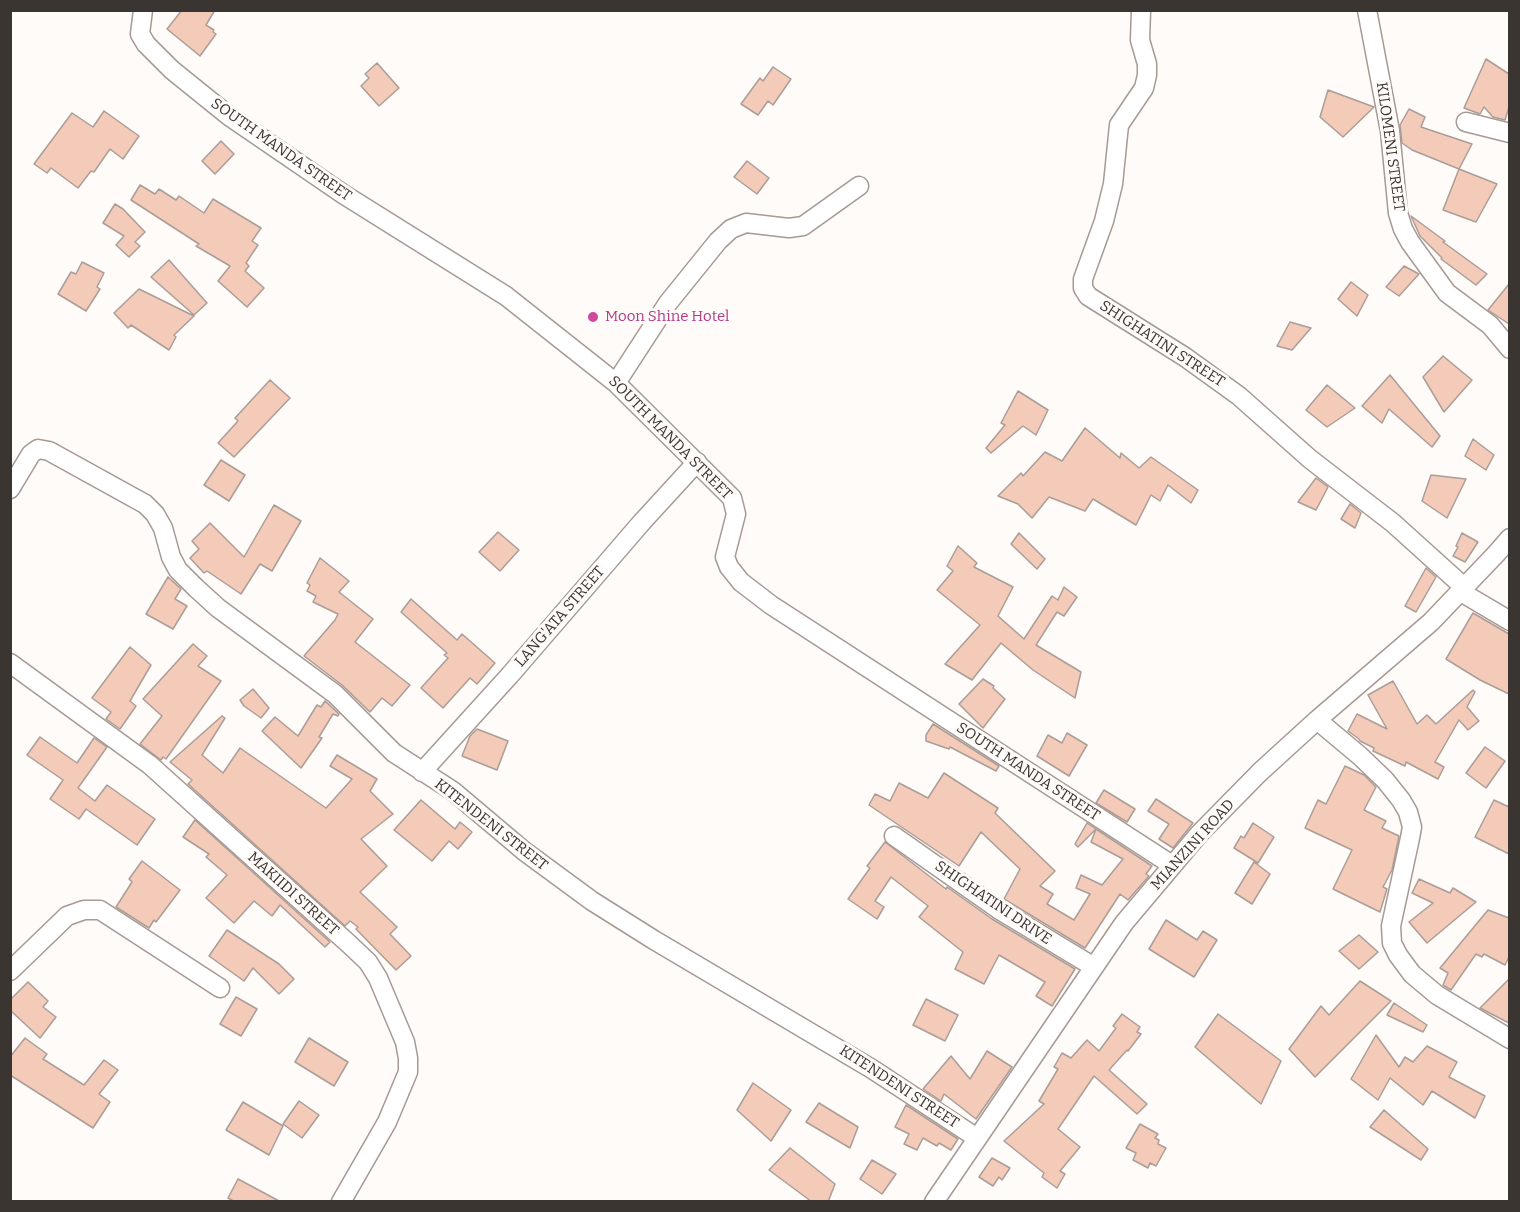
<!DOCTYPE html>
<html>
<head>
<meta charset="utf-8">
<style>
	body { margin:0 }
	#map { position:relative; width:1520px; height:1212px; overflow:hidden; background:#fefbf9; font-family:Bitter,serif }
	canvas { display:block }
	.frame { position:absolute; inset:0; border:12px solid #3b3532; pointer-events:none }
</style>
</head>
<body>
<div id="map">
<canvas width="1520" height="1212"></canvas>
<div class="frame"></div>
</div>
<script>
const ctx = document.querySelector('canvas').getContext('2d');
ctx.lineJoin = 'round';
function fillPath(path, color) { ctx.fillStyle = color; ctx.fill(path, 'evenodd'); }
const shape = rows => new Path2D(rows.map(r => 'M' + r).join(''));
function stroke(path, color, width, dash) { ctx.strokeStyle = color; ctx.lineWidth = width; ctx.lineCap = dash ? 'butt' : 'round'; ctx.setLineDash(dash || []); ctx.stroke(path); }
function label(font, color, halo, rows, align = 'center') {
  ctx.font = font + ' Bitter,serif'; ctx.lineWidth = 6; ctx.setLineDash([]); ctx.textBaseline = 'middle'; ctx.strokeStyle = halo; ctx.fillStyle = color; for (const [text, x, y, turn = 0] of rows) {
    ctx.save(); ctx.translate(x, y); ctx.rotate((+turn || 0) * Math.PI / 180); ctx.textAlign = isNaN(turn) ? turn : align; if (halo) ctx.strokeText(text, 0, 0); ctx.fillText(text, 0, 0); ctx.restore();
  }
}
const building = shape([
	[182,10,215,10,206,25,214,30,213,32,216,34,200,56,167,29,182,10],
	[1486,59,1509,74,1509,107,1505,120,1493,117,1484,107,1480,114,1464,108,1486,59],
	[377,63,399,88,379,106,361,86,369,78,365,74,377,63],
	[773,67,791,79,773,105,768,101,758,115,741,104,760,78,763,81,773,67],
	[1328,90,1374,107,1343,137,1320,117,1328,90],
	[1409,109,1425,117,1421,127,1472,144,1459,169,1412,150,1402,143,1400,125,1409,109],
	[104,111,139,136,123,159,110,149,94,172,91,171,78,188,51,168,47,173,34,164,72,113,93,127,104,111],
	[221,141,234,154,215,174,202,161,221,141],
	[747,161,769,178,757,194,734,177,747,161],
	[1459,169,1497,184,1476,222,1443,210,1459,169],
	[140,185,155,194,159,189,176,200,179,196,204,213,213,199,261,228,252,241,258,245,246,263,249,266,245,271,264,288,247,307,218,281,230,266,196,246,199,244,131,200,140,185],
	[115,204,123,209,145,232,135,242,140,246,129,257,116,245,124,236,103,223,115,204],
	[1411,216,1445,241,1443,242,1487,274,1476,285,1441,259,1442,258,1420,236,1411,216],
	[169,260,207,303,194,315,151,277,169,260],
	[82,262,104,273,97,287,100,289,86,311,58,294,71,272,76,274,82,262],
	[1404,266,1419,274,1399,296,1386,287,1404,266],
	[1351,282,1368,295,1357,316,1338,299,1351,282],
	[1509,284,1509,324,1488,310,1509,284],
	[139,289,194,316,174,335,176,337,169,350,131,325,128,328,114,313,139,289],
	[1290,322,1311,328,1292,350,1277,346,1290,322],
	[1443,356,1472,380,1444,412,1423,377,1443,356],
	[1390,375,1440,436,1432,447,1389,409,1382,423,1362,406,1390,375],
	[270,380,290,398,234,457,218,443,238,421,235,418,270,380],
	[1327,385,1355,408,1327,427,1306,410,1327,385],
	[1018,391,1048,410,1036,435,1023,426,991,453,986,448,1005,425,1001,423,1018,391],
	[1085,428,1120,458,1121,453,1139,468,1151,457,1198,490,1191,503,1168,485,1160,501,1151,495,1136,525,1093,499,1085,511,1049,497,1032,518,1018,504,998,496,1021,473,1023,476,1045,452,1062,461,1085,428],
	[1473,439,1494,455,1486,470,1465,456,1473,439],
	[221,460,245,475,229,501,204,485,221,460],
	[1431,475,1466,479,1447,518,1422,501,1431,475],
	[1316,478,1328,487,1316,510,1298,502,1316,478],
	[1350,504,1361,513,1355,528,1341,519,1350,504],
	[274,505,301,521,272,571,260,564,241,594,207,571,204,573,190,558,199,549,192,541,210,523,244,557,274,505],
	[498,532,519,550,500,571,479,552,498,532],
	[1019,533,1045,559,1037,569,1011,544,1019,533],
	[1462,533,1478,542,1465,562,1453,556,1458,547,1456,546,1462,533],
	[958,546,977,563,974,567,1013,587,998,616,1024,639,1052,596,1058,600,1064,587,1077,597,1064,616,1057,612,1036,645,1081,672,1075,698,1033,670,1001,643,972,680,945,664,980,625,937,590,953,571,947,566,958,546],
	[320,558,349,581,339,592,373,619,355,642,410,685,392,706,382,698,370,712,342,685,304,656,335,620,338,614,313,602,316,596,307,591,310,585,307,583,320,558],
	[1426,568,1436,577,1416,612,1405,606,1426,568],
	[168,577,181,589,175,599,187,606,173,629,146,614,168,577],
	[411,599,457,640,462,634,495,663,477,684,470,678,443,708,421,688,448,658,444,655,447,653,401,612,411,599],
	[1473,613,1509,634,1509,694,1480,680,1446,659,1473,613],
	[193,644,207,656,198,666,221,681,166,759,163,757,161,760,140,744,162,716,143,699,193,644],
	[130,647,151,665,130,701,136,706,120,729,106,719,111,712,92,698,130,647],
	[983,679,994,686,993,688,1005,699,983,728,959,704,983,679],
	[1393,681,1417,724,1427,715,1436,724,1473,690,1475,692,1467,707,1479,721,1468,730,1459,720,1435,762,1444,767,1438,779,1406,762,1405,766,1373,751,1374,748,1360,741,1359,739,1348,731,1357,714,1387,729,1368,695,1393,681],
	[253,689,269,708,261,718,244,706,240,700,253,689],
	[325,701,339,714,338,716,333,714,319,737,322,738,301,768,262,731,275,717,298,736,317,705,321,707,325,701],
	[222,716,225,718,202,755,223,773,240,748,326,808,352,779,330,766,337,755,377,779,370,791,393,814,361,839,387,866,360,892,397,927,390,934,411,956,396,970,356,929,358,927,350,921,345,926,188,784,192,780,170,762,222,716],
	[933,724,999,766,996,771,950,747,949,749,926,741,926,735,933,724],
	[477,729,508,741,497,770,462,756,470,736,477,729],
	[1067,733,1087,745,1069,776,1037,756,1048,735,1062,743,1067,733],
	[40,737,77,763,94,738,107,747,78,788,95,801,107,785,155,819,137,845,86,809,79,819,50,799,63,780,27,755,40,737],
	[1485,747,1505,761,1486,788,1466,773,1485,747],
	[1345,766,1364,775,1376,787,1364,810,1386,821,1382,828,1399,836,1392,870,1383,887,1387,889,1380,912,1333,889,1352,850,1305,828,1318,800,1326,804,1345,766],
	[944,773,998,808,995,813,1055,871,1040,886,1053,894,1047,904,1074,920,1090,894,1076,888,1081,875,1102,885,1123,859,1091,842,1096,829,1152,866,1146,874,1149,876,1128,900,1120,894,1085,948,1004,899,1020,869,981,832,959,866,869,805,875,794,890,801,899,783,928,798,944,773],
	[1104,790,1135,809,1127,822,1096,803,1104,790],
	[1156,799,1193,823,1173,848,1159,839,1169,824,1148,811,1156,799],
	[421,800,455,829,460,822,472,832,458,849,449,841,432,861,394,830,421,800],
	[1494,800,1509,807,1509,854,1475,837,1494,800],
	[195,820,330,942,325,947,280,905,272,916,254,901,234,923,206,898,227,875,206,857,209,854,183,837,195,820],
	[1087,823,1096,829,1078,847,1075,844,1087,823],
	[1253,823,1274,837,1258,863,1234,848,1241,836,1244,838,1253,823],
	[885,842,946,889,947,887,992,919,1075,969,1052,1006,1036,996,1045,982,999,955,984,984,955,969,963,952,919,917,928,906,891,877,875,901,884,907,877,919,848,899,870,868,867,866,885,842],
	[142,861,180,890,156,922,154,920,149,928,116,907,132,882,129,879,142,861],
	[1254,862,1270,874,1252,904,1235,893,1254,862],
	[1419,879,1450,893,1453,888,1476,902,1427,943,1409,922,1433,903,1412,893,1419,879],
	[1488,910,1509,918,1509,957,1505,965,1484,954,1482,957,1476,954,1451,990,1443,985,1448,973,1440,968,1488,910],
	[1166,920,1197,940,1203,931,1217,940,1194,977,1149,949,1166,920],
	[227,930,279,964,294,979,279,994,253,968,244,981,209,956,227,930],
	[1359,935,1378,952,1359,969,1339,951,1359,935],
	[1509,979,1509,1023,1480,1008,1509,979],
	[1360,981,1391,1001,1315,1077,1289,1049,1321,1006,1329,1015,1360,981],
	[28,982,48,1001,43,1007,56,1017,40,1038,10,1010,10,1000,28,982],
	[236,997,257,1009,241,1036,220,1024,236,997],
	[926,999,958,1015,945,1041,913,1025,926,999],
	[1394,1003,1427,1025,1423,1032,1387,1015,1394,1003],
	[1122,1014,1140,1027,1137,1032,1141,1034,1128,1051,1127,1050,1109,1070,1147,1104,1137,1114,1094,1076,1058,1129,1080,1147,1060,1171,1065,1174,1057,1188,1042,1177,1044,1173,1004,1141,1044,1104,1039,1101,1058,1069,1054,1067,1062,1053,1071,1058,1087,1040,1099,1051,1116,1028,1113,1026,1122,1014],
	[1218,1014,1281,1061,1261,1104,1195,1047,1218,1014],
	[1376,1035,1399,1067,1405,1057,1413,1062,1427,1046,1457,1062,1449,1077,1485,1096,1475,1118,1432,1091,1423,1105,1390,1078,1378,1100,1351,1079,1376,1035],
	[25,1038,47,1054,43,1059,84,1085,104,1060,118,1070,99,1094,110,1102,93,1128,10,1075,10,1057,25,1038],
	[309,1038,348,1062,334,1086,295,1062,309,1038],
	[987,1051,1012,1067,976,1119,944,1094,941,1101,923,1089,951,1056,970,1079,987,1051],
	[753,1083,791,1110,771,1141,737,1110,753,1083],
	[299,1101,319,1115,302,1138,283,1124,299,1101],
	[243,1102,283,1126,269,1155,226,1130,243,1102],
	[819,1103,858,1127,850,1148,806,1122,819,1103],
	[906,1105,958,1139,951,1150,939,1143,937,1146,923,1138,917,1150,904,1144,909,1134,895,1127,906,1105],
	[1384,1110,1428,1149,1421,1160,1370,1127,1384,1110],
	[1140,1124,1158,1134,1155,1138,1159,1140,1158,1144,1166,1148,1156,1166,1150,1163,1148,1168,1133,1160,1136,1153,1126,1148,1140,1124],
	[790,1148,835,1184,828,1202,812,1202,769,1170,790,1148],
	[992,1158,1010,1168,1002,1180,999,1177,993,1186,979,1177,992,1158],
	[872,1160,896,1174,882,1194,860,1179,872,1160],
	[238,1179,281,1202,235,1202,228,1198,238,1179]
]);
const minor = shape([
	[143,10,140,34,146,44,172,70,229,116,343,194,506,296,616,383,732,498,736,514,725,557,729,567,741,582,771,605,1172,865],
	[1141,10,1140,40,1147,64,1147,75,1144,88,1119,125,1113,184,1104,221,1083,279,1083,288,1088,296,1185,357,1239,396,1310,459,1393,523,1465,588],
	[1367,10,1390,131,1398,213,1403,229,1410,242,1447,293,1490,325,1510,349],
	[1466,122,1510,133],
	[616,383,668,303,718,241,731,229,746,223,789,228,803,226,859,186],
	[10,489,31,454,38,449,49,451,145,504,155,514,163,528,171,557,178,570,196,588,218,608,335,694,394,753,453,791,524,851,592,901,654,940,872,1069,977,1138],
	[1461,592,1510,621],
	[10,663,150,765,349,944,368,962,378,978,405,1042,408,1058,408,1072,387,1122,341,1202],
	[1317,720,1360,756,1385,780,1401,800,1408,812,1412,827,1410,838,1391,926,1392,943,1398,955,1412,974,1437,995,1510,1039],
	[422,772,510,675,642,522,697,462],
	[894,836,998,909,1094,967],
	[10,971,67,916,84,910,100,910,220,988],
	[934,1202,1124,923,1199,834,1260,772,1317,720,1431,622,1496,554,1510,538]
]);
const markers = [
	[593,317,6,"#d1479c"]
];
const streetNames = [
	["KILOMENI STREET",1390,147,82],
	["SOUTH MANDA STREET",281,150,35],
	["SHIGHATINI STREET",1162,344,33],
	["SOUTH MANDA STREET",670,438,45],
	["LANG'ATA STREET",560,617,-49],
	["SOUTH MANDA STREET",1028,772,33],
	["KITENDENI STREET",491,825,38],
	["MIANZINI ROAD",1193,845,-48],
	["MAKIIDI STREET",293,894,42],
	["SHIGHATINI DRIVE",993,903,34],
	["KITENDENI STREET",899,1087,33]
];
const hotelNames = [
	["Moon Shine Hotel",605,317]
];
fillPath(building, '#f4cab8');
stroke(building, '#ab9d97', 1.5);
stroke(minor, '#a79993', 21);
stroke(minor, '#fff', 18);
for (const [x, y, r, color] of markers) { const dot = new Path2D(); dot.arc(x, y, r, 0, 2 * Math.PI); ctx.fillStyle = color; ctx.fill(dot); stroke(dot, '#fefbf9', 2); }
label('15px', '#3b3532', '#fefbf9', streetNames);
label('15px', '#b23c85', '#fefbf9', hotelNames, 'left');
</script>
</body>
</html>
